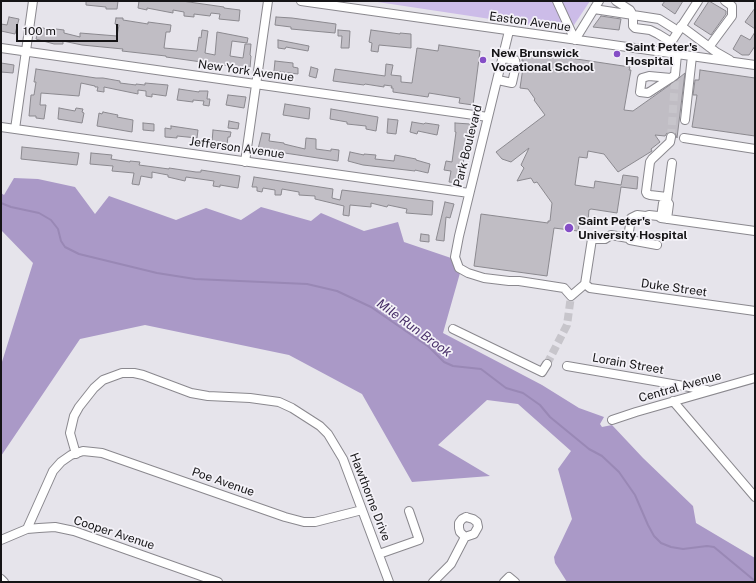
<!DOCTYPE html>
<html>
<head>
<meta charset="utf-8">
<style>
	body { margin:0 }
	#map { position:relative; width:756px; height:583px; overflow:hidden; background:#e6e4eb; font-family:"Public Sans",sans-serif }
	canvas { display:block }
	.frame { position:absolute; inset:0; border:2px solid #151416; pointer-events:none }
	.scale { position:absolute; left:16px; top:24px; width:102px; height:18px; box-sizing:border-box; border:2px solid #151416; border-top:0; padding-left:5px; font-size:12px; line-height:14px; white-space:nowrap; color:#151416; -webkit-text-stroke:3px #f4f2f8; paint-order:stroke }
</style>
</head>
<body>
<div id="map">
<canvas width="756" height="583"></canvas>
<div class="frame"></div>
<div class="scale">100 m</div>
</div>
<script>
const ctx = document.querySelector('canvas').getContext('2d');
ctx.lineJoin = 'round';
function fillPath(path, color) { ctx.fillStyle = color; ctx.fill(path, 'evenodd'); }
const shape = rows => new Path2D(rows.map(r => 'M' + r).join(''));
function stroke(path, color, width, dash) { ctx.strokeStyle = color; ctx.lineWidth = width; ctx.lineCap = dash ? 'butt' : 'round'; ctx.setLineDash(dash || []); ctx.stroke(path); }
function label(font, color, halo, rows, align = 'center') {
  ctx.font = font + ' "Public Sans",sans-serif'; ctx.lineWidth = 3.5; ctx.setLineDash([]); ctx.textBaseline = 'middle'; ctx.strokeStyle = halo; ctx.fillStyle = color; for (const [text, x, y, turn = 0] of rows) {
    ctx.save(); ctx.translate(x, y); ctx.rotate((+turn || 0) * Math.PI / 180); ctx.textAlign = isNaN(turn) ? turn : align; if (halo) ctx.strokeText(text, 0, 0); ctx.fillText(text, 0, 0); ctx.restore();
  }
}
const green = shape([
	[371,1,590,1,570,31]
]);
const forest = shape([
	[14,178,38,179,75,187,95,214,109,196,176,220,206,208,241,220,261,207,311,221,321,213,364,231,398,222,404,242,451,258,460,273,443,333,542,385,579,408,604,417,600,424,602,427,612,425,643,458,693,506,696,523,755,558,755,582,567,582,555,563,554,557,572,519,558,469,571,451,518,404,487,400,438,445,490,476,412,482,362,394,289,355,145,325,80,339,1,456,1,365,33,263,1,230,1,193,4,195]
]);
const stream = shape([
	[1,203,11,207,39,213,51,220,58,229,61,241,65,247,79,254,157,273,195,279,307,284,337,291,371,307,429,347,444,362,453,366,481,369,506,388,523,393,540,405,550,417,589,449,602,456,619,472,635,495,648,525,654,536,661,543,671,547,683,549,707,546,714,547,755,581]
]);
const building = shape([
	[86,1,118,1,117,9,106,9,106,7,86,5,86,1],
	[139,1,182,1,224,7,224,8,240,10,239,21,219,19,220,14,211,13,210,16,194,14,194,17,184,16,184,12,173,10,173,13,147,8,147,10,138,8,139,1],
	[665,1,683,1,675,14,662,5,665,1],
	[709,1,726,11,726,14,711,35,694,24,709,1],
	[755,8,755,29,745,22,755,8],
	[601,16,621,19,619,30,593,27,601,16],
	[9,17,19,19,15,34,1,31,1,24,7,25,9,17],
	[276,17,292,18,336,24,335,33,291,29,291,27,275,25,276,17],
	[116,18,123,18,123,20,148,24,148,22,171,25,170,32,166,32,164,48,197,51,199,37,201,38,202,30,208,31,205,53,215,55,217,32,248,38,247,43,232,41,230,56,243,58,245,44,251,44,250,55,251,56,250,68,230,68,230,66,166,57,166,56,122,51,123,49,82,45,63,41,63,44,54,44,36,39,39,27,55,31,56,29,64,30,64,33,80,37,80,33,117,36,119,25,115,24,116,18],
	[338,30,350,31,349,48,341,48,342,36,338,36,338,30],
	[371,30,400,34,400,33,411,34,411,48,379,45,378,52,371,51,372,43,369,42,371,30],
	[755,32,755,46,749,55,742,55,733,49,741,35,750,40,755,32],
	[278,40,309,46,308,51,286,47,285,49,278,48,278,40],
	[439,45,480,51,473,105,459,103,460,98,429,93,428,97,393,92,393,88,391,88,392,86,384,85,384,87,365,84,364,85,333,81,335,69,385,76,386,64,393,65,391,75,401,76,401,82,412,83,417,48,438,51,439,45],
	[523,51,630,67,629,70,631,70,624,110,633,111,674,82,685,73,677,138,675,133,672,132,667,133,665,136,655,135,660,142,651,149,652,151,618,172,604,154,588,151,587,158,579,157,575,185,594,188,595,181,621,185,623,175,638,177,637,189,621,187,617,213,591,209,589,210,588,221,580,220,578,231,554,228,547,276,474,266,481,214,548,223,548,221,550,221,552,203,537,182,534,183,531,178,517,181,524,168,521,165,529,148,511,162,502,159,496,152,545,115,534,100,535,99,528,89,520,88,524,61,522,61,523,51],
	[275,61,293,63,293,67,298,68,298,74,274,71,275,61],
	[1,63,14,65,13,73,1,72,1,63],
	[311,67,318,69,316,78,309,76,311,67],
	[36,69,96,78,103,78,120,81,120,83,136,85,136,84,145,85,145,83,168,85,166,96,152,94,152,97,146,96,146,91,138,90,138,94,104,87,104,92,97,91,98,87,95,87,95,86,81,83,79,96,41,93,40,105,46,105,44,119,36,118,36,116,29,116,31,95,34,95,36,82,34,82,36,69],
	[700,70,755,78,755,136,692,127,697,95,693,95,695,80,699,80,700,70],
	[179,89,199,92,199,91,208,91,207,99,210,99,209,106,203,105,204,101,193,100,193,102,177,100,179,89],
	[228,95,246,97,244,108,226,105,228,95],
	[285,104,310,108,309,119,283,115,285,104],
	[59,108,75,111,76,108,83,109,82,112,84,113,82,123,58,119,59,108],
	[331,109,378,117,376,131,366,129,366,126,347,124,347,122,330,119,331,109],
	[103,112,118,115,117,117,133,120,132,132,97,126,99,113,102,114,103,112],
	[388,119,398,120,396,134,387,133,388,119],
	[229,121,239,123,238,129,228,128,229,121],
	[412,122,424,124,425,123,439,125,437,135,418,131,417,134,410,132,412,122],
	[143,123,154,124,154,131,143,130,143,123],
	[455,123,470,124,465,149,465,158,464,158,460,183,449,182,451,171,444,170,446,161,452,162,456,132,455,132,455,123],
	[171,126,198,130,197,138,177,136,177,138,165,137,165,128,171,129,171,126],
	[213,130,231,132,230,137,228,137,227,144,212,142,213,130],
	[262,133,270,134,269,141,284,143,284,144,305,149,306,138,316,139,316,149,331,151,331,149,339,150,338,161,258,149,262,133],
	[22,147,79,153,77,165,21,159,22,147],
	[350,152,364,155,364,154,376,155,375,159,394,161,395,155,416,159,416,160,430,164,428,173,415,170,415,171,363,165,348,161,350,152],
	[91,153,112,155,111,159,130,162,130,161,140,162,139,165,169,169,169,168,196,172,201,172,201,170,240,176,238,188,220,185,220,187,213,186,214,181,186,177,185,181,168,177,168,175,152,172,152,178,141,176,139,185,132,184,134,173,112,171,113,166,90,164,91,153],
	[254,177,333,189,332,198,340,200,342,190,433,201,432,215,406,213,407,209,388,205,387,207,371,203,371,207,350,205,349,216,343,215,344,206,315,199,315,196,299,195,299,192,282,189,281,195,275,195,275,190,263,188,262,192,257,191,257,187,252,187,254,177],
	[445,202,454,204,450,218,446,217,444,241,436,240,445,202],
	[421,234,429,235,429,242,420,241,421,234]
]);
const minorTunnel = shape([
	[671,137,675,80],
	[547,364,567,325,571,296]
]);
const minor = shape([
	[301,1,755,65],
	[557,1,575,40],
	[616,1,630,10,633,15,633,26,635,28,650,30,658,34,671,42],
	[594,9,659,19,678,31],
	[681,26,716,52,730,60],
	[509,31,459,236,455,257,459,268,468,273,484,278,509,281,519,281,564,288,571,296,585,284,592,239,605,239,611,235,628,238],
	[575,40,599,1],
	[668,47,698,1],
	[709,47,732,16,732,6,725,1],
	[1,48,488,117],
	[671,78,649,76,642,78,640,92,648,93,671,78,675,75,677,54],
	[498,80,512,83,516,65,515,60,503,58],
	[685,120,692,56],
	[1,127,469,193],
	[15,129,33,1],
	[684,138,755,149],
	[245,162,268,1],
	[667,197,650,195,647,194,646,192,650,162,652,159,670,142,671,137],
	[667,201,672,163],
	[661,218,663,203,667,201,669,204,667,219],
	[657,245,630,240,628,238,631,218,637,215,646,216,649,215,658,216,661,218,755,231],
	[585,284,590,288,755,311],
	[453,329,542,372,547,364],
	[567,366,707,390],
	[673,401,755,497],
	[612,420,636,412,755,378],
	[76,454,70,433,74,416,79,407,94,388,103,380,122,373,134,373,143,375,191,393,208,396,250,398,279,402,292,408,320,426,328,434,343,459,389,582],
	[466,517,473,519,477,522,478,527,474,534,465,537,460,532,459,528,459,523,462,519,466,517],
	[27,529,53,471,61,462,71,455,83,451,102,453,285,517,304,522,315,522,362,510],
	[1,540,27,529,39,528,55,527,74,531,218,582],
	[379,554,419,540,409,511],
	[1,579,4,582],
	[433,582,451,564,465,537],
	[504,582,509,577,515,582]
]);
const markers = [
	[617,54,4,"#854ec6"],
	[483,60,4,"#854ec6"],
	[569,228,5,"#854ec6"]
];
const streetNames = [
	["Easton Avenue",530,22,8],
	["New York Avenue",246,71,8],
	["Park Boulevard",468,146,-76],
	["Jefferson Avenue",237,148,8],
	["Duke Street",674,288,8],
	["Lorain Street",628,364,10],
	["Central Avenue",680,387,-16],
	["Poe Avenue",223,482,19],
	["Hawthorne Drive",370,497,69],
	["Cooper Avenue",114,533,18]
];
const poiNames = [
	["Saint Peter's",625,47],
	["Hospital",625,61],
	["New Brunswick",491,53],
	["Vocational School",491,67],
	["Saint Peter's",578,221],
	["University Hospital",578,235]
];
const waterNames = [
	["Mile Run Brook",414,328,36]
];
fillPath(green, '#ccbce8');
fillPath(forest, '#aa99c7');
stroke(stream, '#9988b5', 2);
fillPath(building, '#c0bdc4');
stroke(building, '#8b898f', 1);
stroke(minorTunnel, '#c7c5cb', 8, [8, 4]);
stroke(minor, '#8a888e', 10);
stroke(minor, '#fff', 8);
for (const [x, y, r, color] of markers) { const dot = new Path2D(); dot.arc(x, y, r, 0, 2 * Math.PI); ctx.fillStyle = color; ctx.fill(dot); stroke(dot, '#f4f2f8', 1.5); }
label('12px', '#151416', '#f4f2f8', streetNames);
label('bold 12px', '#151416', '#f4f2f8', poiNames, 'left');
label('italic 13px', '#472e68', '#f4f2f8', waterNames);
</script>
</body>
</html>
